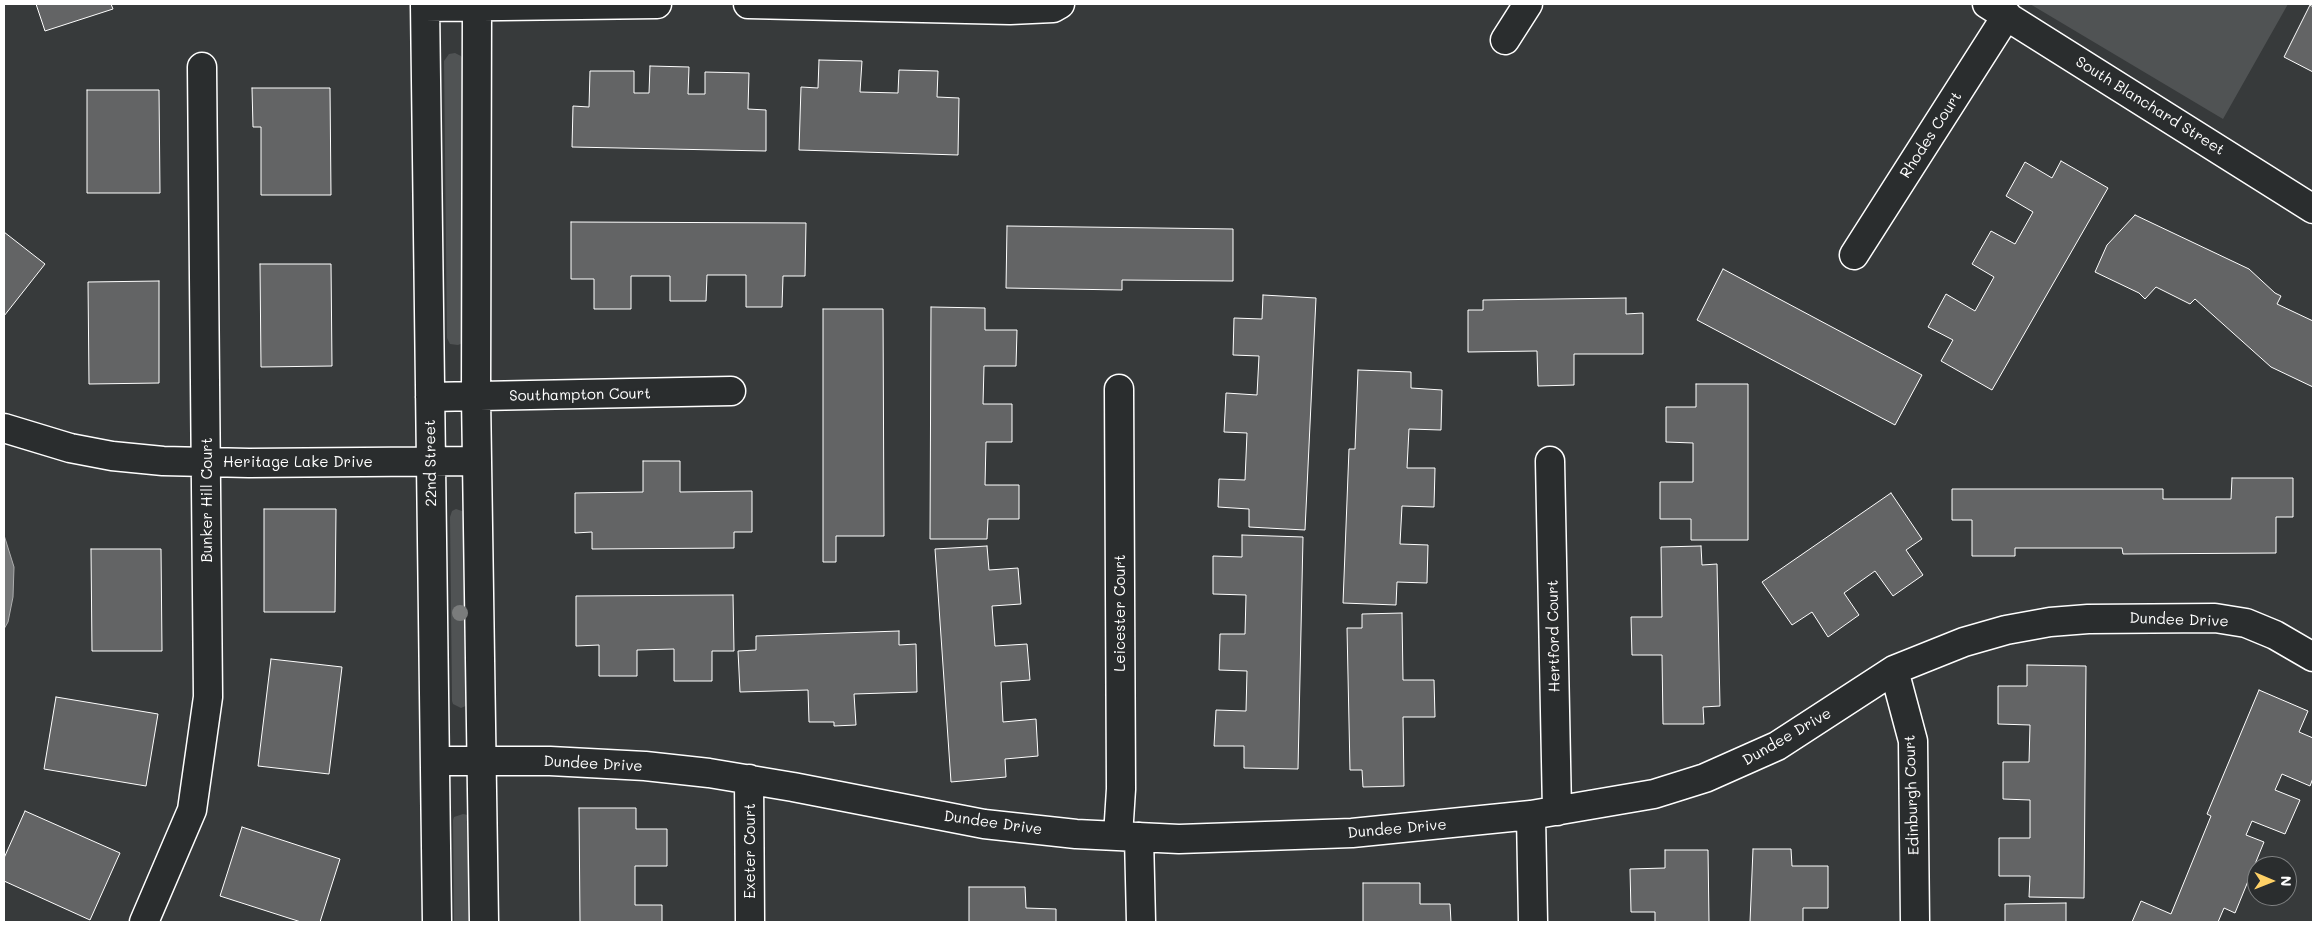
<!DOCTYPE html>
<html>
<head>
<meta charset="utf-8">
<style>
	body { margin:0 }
	#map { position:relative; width:2317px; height:926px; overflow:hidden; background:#373a3b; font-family:Mali,sans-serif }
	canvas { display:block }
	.frame { position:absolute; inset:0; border:5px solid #fff; pointer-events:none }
	.north { position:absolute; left:2247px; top:856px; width:50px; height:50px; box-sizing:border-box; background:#2a2d2e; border:1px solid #7f8182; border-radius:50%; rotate:91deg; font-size:14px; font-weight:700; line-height:20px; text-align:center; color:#fff }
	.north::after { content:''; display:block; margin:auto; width:18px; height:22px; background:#ffd166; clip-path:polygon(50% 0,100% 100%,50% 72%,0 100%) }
</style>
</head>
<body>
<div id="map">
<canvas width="2317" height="926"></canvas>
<div class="frame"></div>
<div class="north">N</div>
</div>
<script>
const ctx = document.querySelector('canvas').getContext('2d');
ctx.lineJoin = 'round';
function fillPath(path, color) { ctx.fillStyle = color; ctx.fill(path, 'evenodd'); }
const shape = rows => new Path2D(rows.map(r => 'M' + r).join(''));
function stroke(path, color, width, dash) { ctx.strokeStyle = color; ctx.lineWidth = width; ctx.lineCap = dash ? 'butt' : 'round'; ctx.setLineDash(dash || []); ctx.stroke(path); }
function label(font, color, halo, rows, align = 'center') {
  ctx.font = font + ' Mali,sans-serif'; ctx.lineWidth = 4; ctx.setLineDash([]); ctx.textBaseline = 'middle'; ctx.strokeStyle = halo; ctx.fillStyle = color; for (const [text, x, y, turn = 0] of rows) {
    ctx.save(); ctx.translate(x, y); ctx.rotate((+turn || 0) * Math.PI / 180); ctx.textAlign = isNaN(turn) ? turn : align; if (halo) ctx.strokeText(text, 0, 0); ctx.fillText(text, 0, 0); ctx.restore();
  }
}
const green = shape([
	[2030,4,2288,4,2223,119],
	[455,53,461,56,463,60,465,342,458,345,450,344,447,338,444,61,449,54],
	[456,509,465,512,468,705,461,708,453,704,452,701,450,517,452,511],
	[463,814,468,815,472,820,473,922,454,922,453,820,454,817]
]);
const water = shape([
	[4,535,14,567,13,597,8,622,4,629,4,535]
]);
const building = shape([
	[36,4,111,4,113,9,45,31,36,4],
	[2310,5,2313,7,2313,72,2284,57,2310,5],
	[819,60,862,61,860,92,898,93,899,70,938,71,937,97,959,98,958,155,799,150,801,87,818,88,819,60],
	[650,66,689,67,688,94,705,94,705,72,749,73,748,109,766,110,766,151,572,147,573,106,589,107,590,71,634,71,634,93,649,93,650,66],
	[252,88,330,88,331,195,261,195,261,127,253,127,252,88],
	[87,90,159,90,160,193,87,193,87,90],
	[2061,161,2108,188,1992,390,1941,361,1953,340,1928,327,1946,294,1975,311,1994,277,1972,264,1991,231,2015,244,2033,212,2006,196,2025,162,2052,178,2061,161],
	[2135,215,2249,269,2275,293,2281,296,2277,304,2313,321,2313,387,2271,367,2195,299,2190,304,2156,287,2145,299,2139,293,2095,272,2107,245,2135,215],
	[571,222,806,223,805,276,783,276,782,307,746,307,746,275,707,275,706,301,670,301,670,276,631,276,631,309,594,309,594,279,571,279,571,222],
	[1007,226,1233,229,1233,281,1122,280,1122,290,1006,288,1007,226],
	[4,232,45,264,4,316,4,232],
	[260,264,331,264,332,366,261,367,260,264],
	[1723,269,1922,375,1895,425,1697,320,1723,269],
	[159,281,159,383,89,384,88,282,159,281],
	[1263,295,1316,298,1305,530,1249,527,1249,509,1218,507,1219,479,1245,480,1247,433,1224,432,1226,393,1257,395,1259,356,1233,355,1234,318,1262,319,1263,295],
	[1626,298,1626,314,1643,313,1643,354,1574,354,1574,385,1538,386,1537,351,1468,352,1468,310,1483,310,1483,300,1626,298],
	[931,307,985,308,985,330,1017,330,1016,366,984,366,983,404,1012,404,1012,442,986,442,985,485,1019,485,1019,519,988,519,987,539,930,539,931,307],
	[823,309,883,309,884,536,836,536,836,562,823,562,823,309],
	[1358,370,1411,372,1411,388,1442,390,1441,430,1409,429,1407,468,1435,468,1434,507,1402,506,1400,544,1428,545,1427,583,1397,582,1396,605,1343,603,1349,449,1355,449,1358,370],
	[1696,384,1748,384,1748,540,1691,540,1691,519,1660,519,1660,482,1693,482,1693,443,1666,442,1666,407,1696,407,1696,384],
	[643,461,680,461,680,492,752,491,752,532,734,532,734,548,592,549,592,532,575,533,575,493,643,492,643,461],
	[2232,478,2293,478,2293,517,2276,517,2276,553,2123,554,2122,548,2015,548,2015,556,1972,556,1972,520,1952,520,1952,489,2163,489,2163,499,2231,499,2232,478],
	[1891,493,1922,539,1906,550,1923,575,1893,596,1875,571,1844,593,1859,615,1828,637,1812,612,1792,625,1762,582,1891,493],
	[264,509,336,509,335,612,264,612,264,509],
	[1242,535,1303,537,1298,769,1244,768,1244,746,1214,746,1216,710,1246,711,1247,671,1219,670,1220,634,1245,634,1246,595,1213,594,1213,556,1242,557,1242,535],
	[987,546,989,570,1018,568,1021,604,992,606,995,646,1027,644,1030,680,1001,682,1003,722,1036,719,1038,756,1005,759,1006,777,951,782,935,549,987,546],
	[1701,546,1702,565,1717,564,1720,706,1703,707,1704,724,1663,724,1662,655,1632,655,1631,617,1662,617,1661,547,1701,546],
	[91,549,161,549,162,651,92,651,91,549],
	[733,595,734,651,712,651,712,681,674,681,674,649,637,650,637,676,599,676,599,645,576,646,576,596,733,595],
	[1402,613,1403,680,1434,680,1435,717,1403,717,1404,786,1363,787,1362,770,1350,770,1347,628,1362,628,1362,614,1402,613],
	[899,631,899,645,916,644,917,692,854,694,856,725,834,726,834,722,809,722,808,690,740,692,738,651,756,650,756,636,899,631],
	[271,659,342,667,329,774,258,766,271,659],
	[2027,665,2086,666,2084,898,2029,897,2030,876,1999,876,1999,838,2030,838,2030,800,2003,799,2003,762,2029,762,2030,725,1998,724,1998,686,2027,686,2027,665],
	[2259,690,2308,711,2299,732,2313,738,2313,778,2310,786,2282,774,2275,790,2300,800,2285,834,2252,821,2246,835,2264,842,2235,913,2224,908,2218,922,2132,922,2141,901,2171,914,2211,816,2207,814,2259,690],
	[56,697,158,714,146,786,44,769,56,697],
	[579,808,636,808,636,829,667,829,667,866,635,866,635,905,662,905,662,922,580,922,579,808],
	[25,811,120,853,90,920,4,881,4,858,25,811],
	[242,827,340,859,320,922,301,922,220,896,242,827],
	[1753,849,1791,849,1792,866,1828,866,1828,908,1803,908,1803,922,1750,922,1753,849],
	[1665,850,1708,850,1709,922,1655,922,1655,912,1631,912,1630,869,1665,868,1665,850],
	[1363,883,1420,883,1420,904,1450,904,1451,922,1363,922,1363,883],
	[969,887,1025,887,1026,908,1056,909,1056,922,969,922,969,887],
	[2066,903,2066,922,2005,922,2005,904,2066,903]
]);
const street = shape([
	[425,4,437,922],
	[477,4,476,396,484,922],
	[748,4,1010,10,1053,8,1060,4],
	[1987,4,2313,209],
	[425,7,657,4],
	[1505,40,1528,4],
	[1854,255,2007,15],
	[430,397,731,391],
	[4,428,70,448,112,456,163,461,249,463,477,461],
	[1550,461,1557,811],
	[1894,670,1913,741,1915,922],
	[435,761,550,761,645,766,709,773,793,787,984,824,1076,834,1179,839,1352,833,1531,815,1654,794,1705,778,1777,746,1894,670,1964,642,2006,630,2050,622,2088,619,2215,618,2246,623,2275,635,2313,657],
	[749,779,750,922],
	[1531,815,1533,922],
	[1118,836,1121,789,1119,389],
	[1139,837,1141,922],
	[144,922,192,810,208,697,202,67]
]);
const trees = [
	[460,613]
];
const streetNames = [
	["South Blanchard Street",2150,106,32],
	["Rhodes Court",1931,135,-57],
	["Southampton Court",580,395,-1],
	["Heritage Lake Drive",298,462],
	["22nd Street",431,463,-91],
	["Bunker Hill Court",207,500,-90],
	["Leicester Court",1120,613,-90],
	["Dundee Drive",2179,620,2],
	["Hertford Court",1554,636,-91],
	["Dundee Drive",1787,737,-30],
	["Dundee Drive",593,764,3],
	["Edinburgh Court",1912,795,-92],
	["Dundee Drive",993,823,8],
	["Dundee Drive",1397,829,-5],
	["Exeter Court",750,851,-90]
];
fillPath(green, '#505354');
fillPath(water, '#767879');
stroke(water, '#adaeaf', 1);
fillPath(building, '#636465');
stroke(building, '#fff', 1);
stroke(street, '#fff', 31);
stroke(street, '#2a2d2e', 28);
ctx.fillStyle = '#7a7c7c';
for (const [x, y] of trees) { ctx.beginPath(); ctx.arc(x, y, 8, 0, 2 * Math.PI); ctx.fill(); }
label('15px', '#fff', '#2a2d2e', streetNames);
</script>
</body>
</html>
